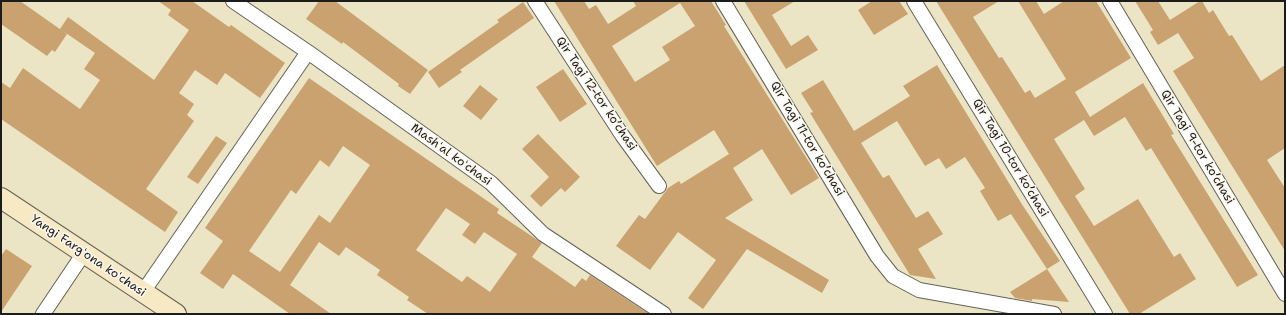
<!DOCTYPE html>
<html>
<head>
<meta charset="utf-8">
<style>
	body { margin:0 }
	#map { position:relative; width:1286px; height:315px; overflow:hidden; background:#ebe5c6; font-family:"Shantell Sans",sans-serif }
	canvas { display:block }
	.frame { position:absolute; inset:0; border:2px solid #1c1c1c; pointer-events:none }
</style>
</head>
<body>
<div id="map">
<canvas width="1286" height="315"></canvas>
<div class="frame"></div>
</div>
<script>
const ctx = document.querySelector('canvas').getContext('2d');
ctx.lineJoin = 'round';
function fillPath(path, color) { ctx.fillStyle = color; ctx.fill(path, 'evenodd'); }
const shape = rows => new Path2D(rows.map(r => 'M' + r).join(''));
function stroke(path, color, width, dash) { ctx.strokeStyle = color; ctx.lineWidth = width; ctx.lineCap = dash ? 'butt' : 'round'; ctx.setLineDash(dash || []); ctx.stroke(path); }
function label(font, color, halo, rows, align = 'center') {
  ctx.font = font + ' "Shantell Sans",sans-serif'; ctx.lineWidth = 3; ctx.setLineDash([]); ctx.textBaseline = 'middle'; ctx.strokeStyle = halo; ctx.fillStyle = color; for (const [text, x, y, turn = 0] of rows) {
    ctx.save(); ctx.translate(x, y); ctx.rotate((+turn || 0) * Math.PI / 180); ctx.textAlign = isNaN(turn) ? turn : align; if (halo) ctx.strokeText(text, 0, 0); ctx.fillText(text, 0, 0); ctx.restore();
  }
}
const building = shape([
	[1,1,20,1,67,34,55,52,52,50,47,56,1,24],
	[158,1,192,1,229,27,231,25,285,63,260,98,225,73,217,85,195,70,179,93,194,104,187,115,194,121,146,189,178,212,165,232,1,119,1,82,10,88,23,68,80,109,100,80,84,69,95,53,60,29,68,17,154,80,189,30,168,15,171,10],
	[319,1,335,1,428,70,410,94,398,86,399,84,343,42,342,44,306,19],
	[554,1,584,1,589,9,596,5,608,24,636,6,633,1,711,1,726,25,724,26,819,178,791,195,762,149,733,168,753,200,725,218,829,280,822,293,747,249,703,309,688,298,716,260,678,232,650,270,616,246,639,215,645,219,668,188,679,181,681,184,729,154,714,130,657,166],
	[680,3,695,26,662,47,670,60,635,82,612,46],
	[744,1,795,1,772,15,791,46,808,35,818,50,786,69],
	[872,1,899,1,908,14,874,35,858,10],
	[936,1,999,1,973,17,999,58,1002,57,1025,93,1030,90,1035,98,1066,79,1018,1,1036,1,1044,14,1064,1,1096,1,1131,58,1075,92,1090,117,1143,83,1174,134,1171,135,1258,275,1237,287,1151,148,1146,151,1125,117,1094,136,1084,120,1054,139,1085,189,1075,196,1094,226,1138,199,1174,257,1180,253,1196,279,1139,314,1130,314],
	[1135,1,1158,1,1170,20,1200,1,1202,1,1209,13,1213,10,1229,36,1232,35,1261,81,1285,65,1285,148,1267,160,1285,188,1285,251,1173,71,1194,58,1178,33,1158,45,1150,32,1153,30],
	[523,2,534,18,460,70,462,72,439,88,428,72,499,22,497,20],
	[937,65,1023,206,1060,261,1047,269,1011,214,998,221,980,191,985,188,965,157,946,169,939,158,925,166,897,121,861,143,883,178,889,175,916,218,928,211,943,234,918,249,936,279,910,275,810,113,813,112,801,93,823,80,854,131,910,96,903,86],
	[563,69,587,104,560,122,536,87],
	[309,78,499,209,497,213,542,243,532,257,575,287,582,278,586,281,590,275,649,314,428,314,407,300,409,297,377,275,380,270,346,247,339,256,319,242,290,285,331,314,290,314,233,274,223,289,200,273,223,241,205,228],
	[343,146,370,165,330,223,319,215,280,272,249,251,291,190,296,194,320,160,329,167],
	[446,208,470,224,462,235,475,244,484,232,517,254,490,292,467,276,462,282,416,250],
	[480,85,498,99,481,120,463,106],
	[538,134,580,177,565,192,561,188,541,207,530,196,549,177,522,149],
	[216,136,227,143,198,184,187,177],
	[6,249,32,266,1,312,1,256],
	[1047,269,1069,302,1032,299,1032,301,1015,298,1010,292]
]);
const minor = shape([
	[233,1,308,52,491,183,543,234,664,314],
	[535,1,622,135,659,186],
	[723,1,877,256,893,276,919,290,1054,314],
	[914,1,1105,314],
	[1110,1,1285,294],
	[143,292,308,52],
	[43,314,84,253]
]);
const secondary = shape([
	[1,198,176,314]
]);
const streetNames = [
	["Qir Tagi 12-tor koʼchasi",596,94,56],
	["Qir Tagi 11-tor koʼchasi",807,139,59],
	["Qir Tagi 9-tor koʼchasi",1197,147,59],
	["Mashʻal koʻchasi",451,155,36],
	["Qir Tagi 10-tor koʼchasi",1010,158,59],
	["Yangi Fargʻona koʻchasi",88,256,34]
];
fillPath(building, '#caa26f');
stroke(minor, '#646258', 16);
stroke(secondary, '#646258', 22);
stroke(minor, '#fff', 14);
stroke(secondary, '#f7e9c3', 20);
label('12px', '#1c1c1c', '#fbf7ec', streetNames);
</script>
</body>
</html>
